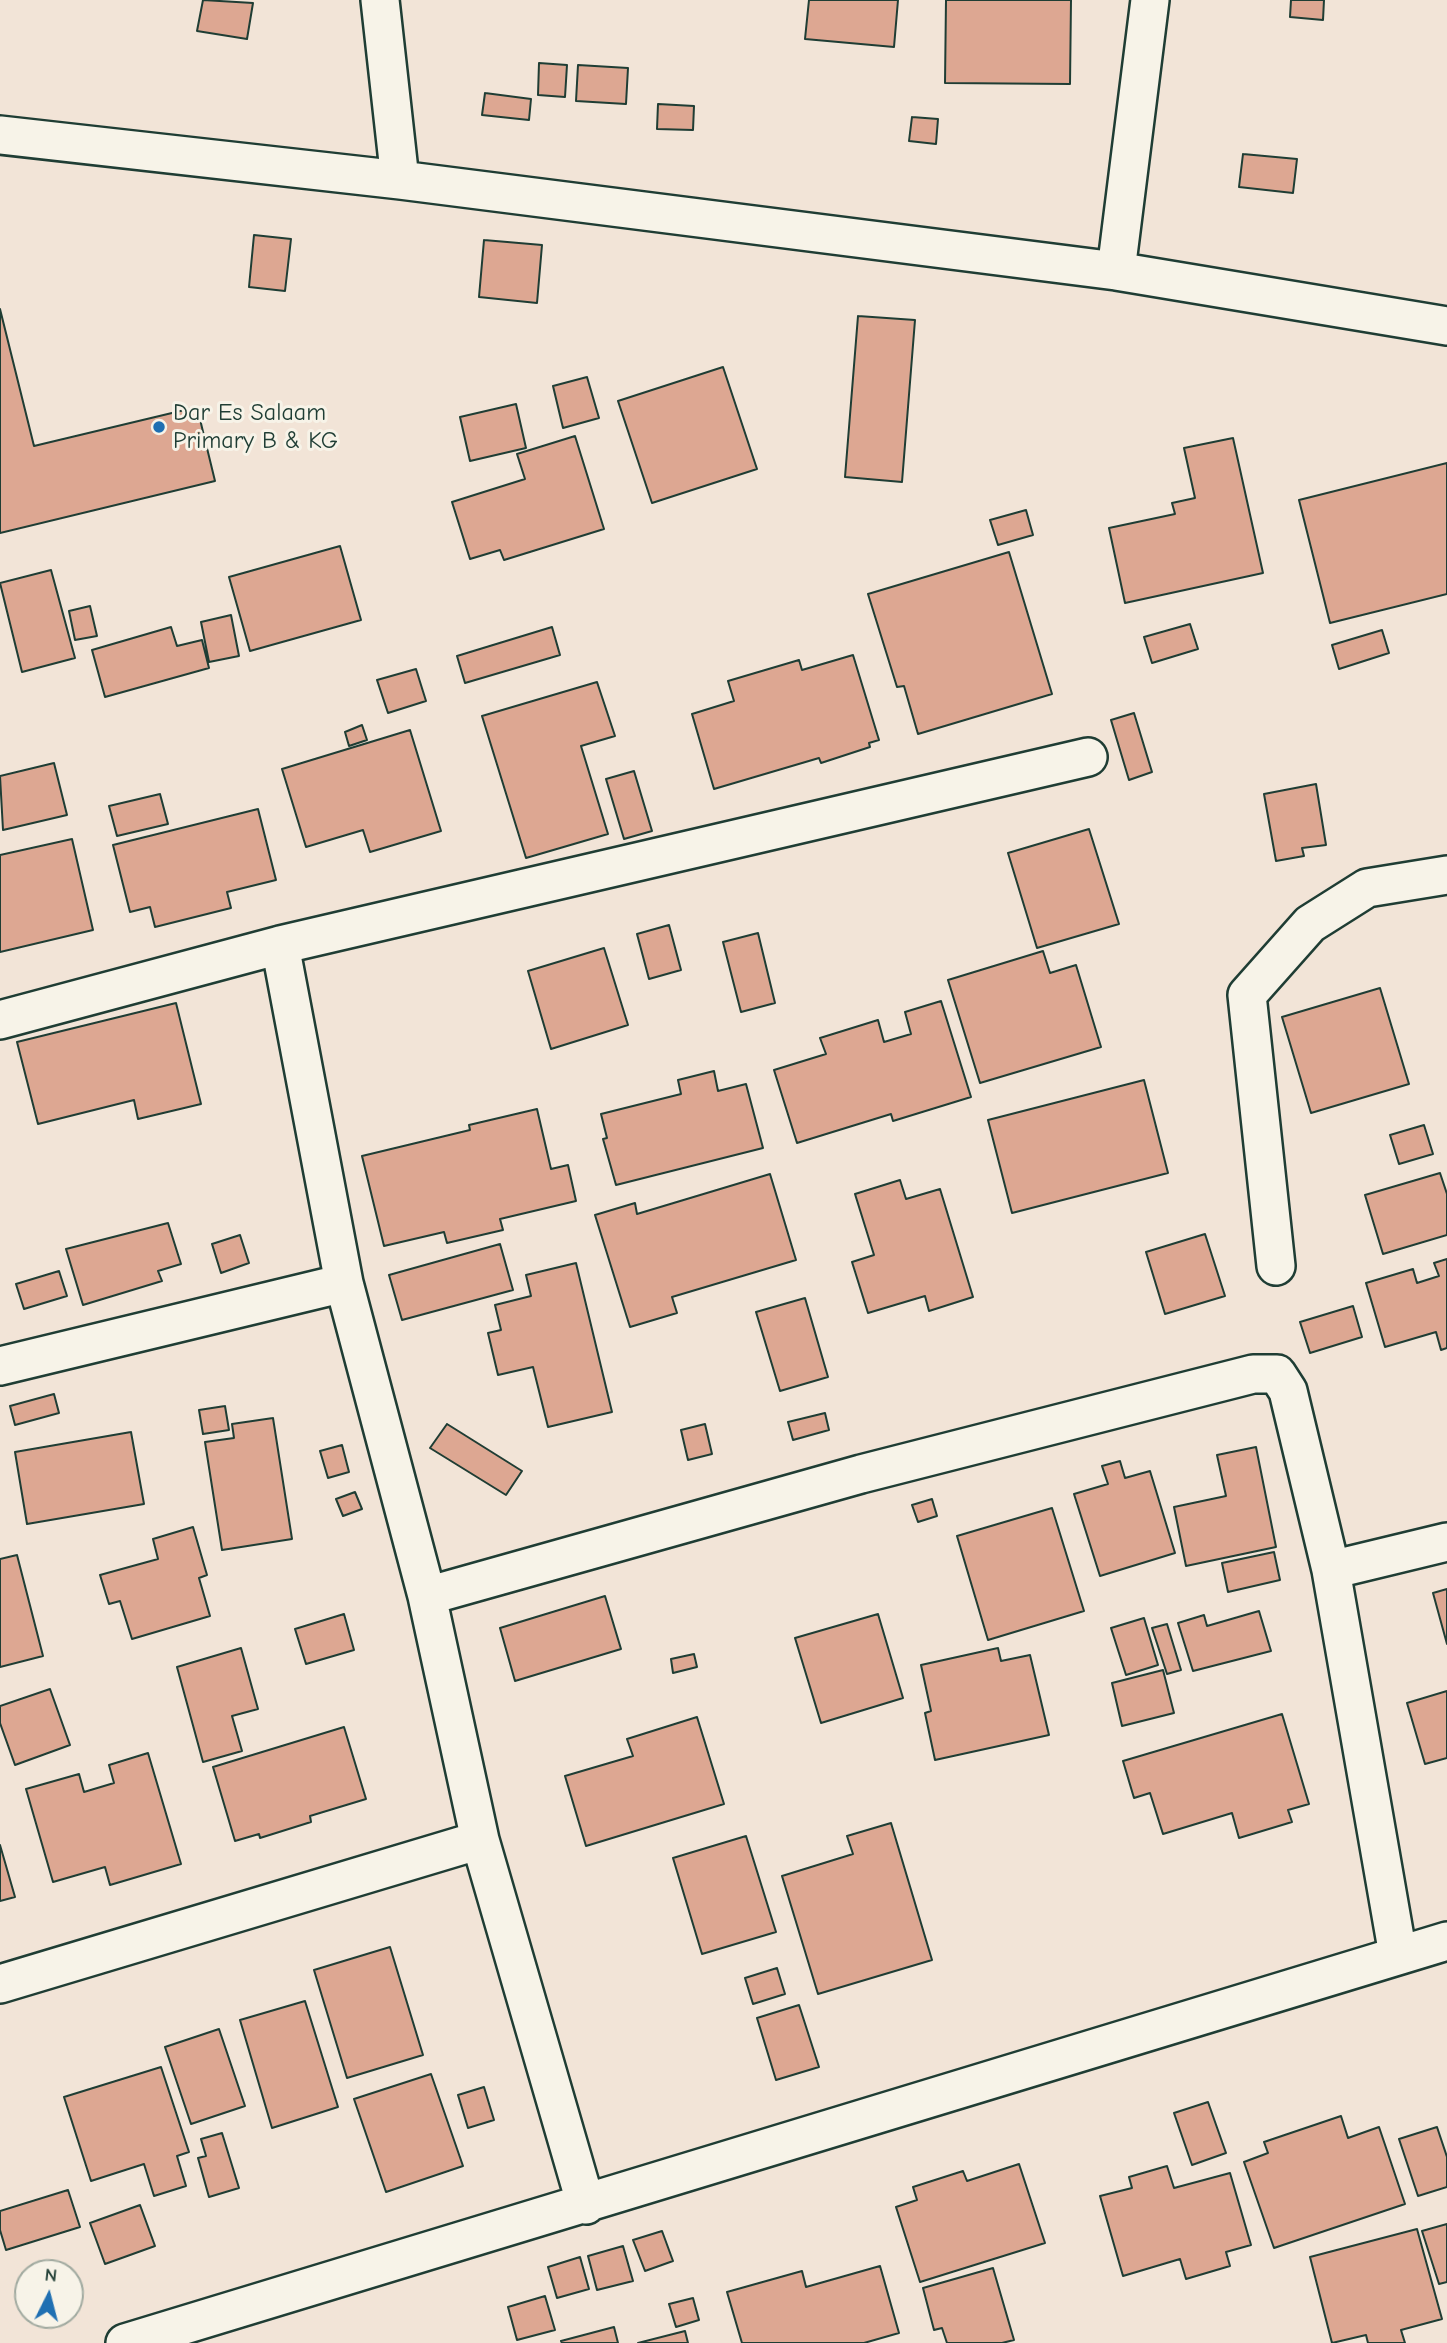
<!DOCTYPE html>
<html>
<head>
<meta charset="utf-8">
<style>
	body { margin:0 }
	#map { position:relative; width:1447px; height:2343px; overflow:hidden; background:#f2e4d7; font-family:"Comic Neue",sans-serif }
	canvas { display:block }
	.north { position:absolute; left:14px; top:2259px; width:70px; height:70px; box-sizing:border-box; background:#f7f3e8; border:2px solid #a1aaa0; border-radius:50%; rotate:6deg; font-size:19px; font-weight:700; line-height:28px; text-align:center; color:#1f3d34 }
	.north::after { content:''; display:block; margin:auto; width:24px; height:32px; background:#1f6fb2; clip-path:polygon(50% 0,100% 100%,50% 72%,0 100%) }
</style>
</head>
<body>
<div id="map">
<canvas width="1447" height="2343"></canvas>
<div class="north">N</div>
</div>
<script>
const ctx = document.querySelector('canvas').getContext('2d');
ctx.lineJoin = 'round';
function fillPath(path, color) { ctx.fillStyle = color; ctx.fill(path, 'evenodd'); }
const shape = rows => new Path2D(rows.map(r => 'M' + r).join(''));
function stroke(path, color, width, dash) { ctx.strokeStyle = color; ctx.lineWidth = width; ctx.lineCap = dash ? 'butt' : 'round'; ctx.setLineDash(dash || []); ctx.stroke(path); }
function label(font, color, halo, rows, align = 'center') {
  ctx.font = font + ' "Comic Neue",sans-serif'; ctx.lineWidth = 6; ctx.setLineDash([]); ctx.textBaseline = 'middle'; ctx.strokeStyle = halo; ctx.fillStyle = color; for (const [text, x, y, turn = 0] of rows) {
    ctx.save(); ctx.translate(x, y); ctx.rotate((+turn || 0) * Math.PI / 180); ctx.textAlign = isNaN(turn) ? turn : align; if (halo) ctx.strokeText(text, 0, 0); ctx.fillText(text, 0, 0); ctx.restore();
  }
}
const building = shape([
	[203,0,253,3,247,39,197,31,203,0],
	[809,0,898,0,894,47,805,39,809,0],
	[946,0,1071,0,1070,84,945,83,946,0],
	[1291,0,1324,0,1323,20,1290,17,1291,0],
	[539,63,567,65,565,97,538,95,539,63],
	[578,65,628,68,626,104,576,101,578,65],
	[485,93,531,99,529,120,482,115,485,93],
	[658,104,694,106,693,130,657,129,658,104],
	[912,117,938,119,936,144,909,141,912,117],
	[1243,154,1297,159,1293,193,1239,187,1243,154],
	[254,235,291,239,285,291,249,287,254,235],
	[484,240,542,245,537,303,479,297,484,240],
	[0,309,34,446,197,407,215,481,0,533,0,309],
	[858,316,915,320,902,482,845,477,858,316],
	[723,367,757,469,652,503,618,401,723,367],
	[587,377,599,418,563,428,553,386,587,377],
	[516,404,526,448,470,461,460,417,516,404],
	[575,436,604,529,504,560,500,550,470,559,452,502,525,479,517,454,575,436],
	[1233,438,1263,573,1125,603,1109,528,1175,514,1172,503,1195,498,1184,448,1233,438],
	[1447,463,1447,594,1330,623,1299,500,1447,463],
	[1026,510,1033,535,998,545,990,520,1026,510],
	[340,546,361,620,250,651,229,577,340,546],
	[1009,552,1052,694,918,734,904,686,897,687,868,594,1009,552],
	[51,570,75,658,22,672,0,583,51,570],
	[90,606,97,636,75,640,69,611,90,606],
	[231,615,239,656,209,662,201,622,231,615],
	[1190,624,1198,649,1152,663,1144,637,1190,624],
	[171,627,177,646,202,640,209,668,105,697,92,650,171,627],
	[552,627,560,655,465,683,457,656,552,627],
	[1382,630,1389,653,1339,669,1332,645,1382,630],
	[853,655,879,740,869,743,870,747,821,763,819,758,714,789,692,714,734,701,728,681,799,660,802,670,853,655],
	[416,669,426,701,388,713,377,680,416,669],
	[597,682,615,736,581,746,608,834,526,858,482,716,597,682],
	[1134,713,1152,772,1129,780,1111,720,1134,713],
	[362,725,367,740,349,746,345,732,362,725],
	[410,730,441,831,370,852,363,830,306,847,282,769,410,730],
	[54,763,67,815,3,830,0,776,54,763],
	[634,771,652,831,624,839,606,779,634,771],
	[1316,784,1326,845,1302,848,1304,856,1276,861,1264,794,1316,784],
	[160,794,168,824,117,836,109,806,160,794],
	[258,809,276,880,227,892,231,908,155,927,150,907,130,912,113,845,258,809],
	[1089,829,1119,924,1037,948,1008,853,1089,829],
	[72,839,93,930,0,952,0,855,72,839],
	[669,925,681,970,649,979,637,934,669,925],
	[758,933,775,1003,741,1012,723,942,758,933],
	[604,948,628,1025,551,1049,528,971,604,948],
	[1043,951,1050,973,1076,965,1101,1047,980,1083,948,980,1043,951],
	[1380,988,1409,1084,1311,1113,1282,1017,1380,988],
	[941,1001,971,1097,893,1121,891,1114,797,1143,774,1070,826,1054,820,1038,878,1020,884,1042,911,1034,905,1012,941,1001],
	[176,1003,201,1104,138,1119,134,1100,38,1124,17,1042,176,1003],
	[714,1071,718,1091,746,1084,763,1148,616,1185,603,1139,607,1138,601,1114,681,1094,678,1080,714,1071],
	[1144,1080,1168,1173,1012,1213,988,1120,1144,1080],
	[537,1109,551,1169,568,1165,576,1201,500,1219,503,1230,447,1243,444,1232,384,1246,362,1156,470,1130,469,1125,537,1109],
	[1424,1125,1433,1154,1399,1164,1390,1135,1424,1125],
	[1440,1173,1447,1194,1447,1235,1383,1254,1365,1195,1440,1173],
	[770,1174,796,1260,672,1297,677,1313,630,1327,595,1215,635,1203,637,1214,770,1174],
	[900,1180,906,1199,940,1189,973,1297,929,1311,925,1296,868,1313,852,1262,874,1255,855,1194,900,1180],
	[168,1223,181,1264,158,1271,162,1281,83,1305,66,1249,168,1223],
	[1205,1234,1225,1296,1165,1314,1146,1252,1205,1234],
	[240,1235,249,1263,221,1273,212,1244,240,1235],
	[500,1244,513,1290,402,1320,389,1275,500,1244],
	[1447,1259,1447,1348,1441,1350,1436,1332,1385,1347,1366,1283,1413,1269,1417,1283,1439,1276,1434,1263,1447,1259],
	[576,1263,612,1412,548,1427,533,1367,498,1375,488,1333,501,1330,495,1305,531,1296,526,1275,576,1263],
	[59,1271,67,1296,24,1309,16,1284,59,1271],
	[805,1298,828,1377,780,1391,756,1312,805,1298],
	[1353,1306,1362,1337,1310,1353,1300,1322,1353,1306],
	[54,1394,59,1413,15,1425,10,1406,54,1394],
	[225,1406,229,1430,203,1434,199,1410,225,1406],
	[825,1413,829,1430,793,1440,788,1422,825,1413],
	[273,1418,292,1539,222,1550,205,1442,234,1438,232,1424,273,1418],
	[447,1424,522,1471,506,1495,430,1448,447,1424],
	[705,1424,712,1454,688,1460,681,1430,705,1424],
	[131,1432,144,1504,27,1524,15,1452,131,1432],
	[342,1445,349,1472,328,1478,320,1451,342,1445],
	[1256,1447,1276,1547,1186,1566,1174,1507,1226,1496,1217,1455,1256,1447],
	[1120,1461,1125,1478,1150,1471,1175,1553,1100,1576,1074,1494,1108,1484,1102,1466,1120,1461],
	[355,1492,362,1509,343,1516,336,1499,355,1492],
	[932,1499,937,1516,918,1522,912,1505,932,1499],
	[1052,1508,1084,1611,988,1640,957,1536,1052,1508],
	[193,1527,207,1575,199,1578,210,1616,132,1639,120,1601,109,1604,100,1575,158,1559,153,1539,193,1527],
	[1274,1552,1280,1580,1228,1592,1222,1563,1274,1552],
	[17,1555,43,1656,0,1667,0,1559,17,1555],
	[1447,1589,1447,1644,1433,1593,1447,1589],
	[605,1596,621,1649,515,1681,500,1628,605,1596],
	[1259,1611,1271,1651,1193,1671,1178,1623,1204,1615,1207,1626,1259,1611],
	[344,1614,354,1650,306,1664,295,1629,344,1614],
	[878,1614,903,1698,821,1723,795,1638,878,1614],
	[1144,1618,1158,1665,1126,1675,1111,1628,1144,1618],
	[1167,1624,1181,1670,1167,1674,1152,1628,1167,1624],
	[241,1648,258,1709,232,1716,242,1751,203,1762,177,1667,241,1648],
	[998,1648,1001,1661,1030,1655,1049,1735,935,1760,925,1713,931,1711,921,1665,998,1648],
	[694,1654,697,1667,673,1673,671,1659,694,1654],
	[1163,1670,1174,1713,1122,1726,1112,1683,1163,1670],
	[50,1689,70,1745,15,1765,0,1723,0,1706,50,1689],
	[1447,1691,1447,1758,1425,1764,1407,1703,1447,1691],
	[1282,1714,1309,1804,1288,1810,1292,1822,1239,1838,1232,1813,1163,1834,1150,1793,1134,1798,1123,1761,1282,1714],
	[697,1717,724,1804,586,1846,565,1776,633,1756,627,1739,697,1717],
	[344,1727,366,1799,310,1816,311,1822,260,1838,259,1834,235,1841,213,1767,344,1727],
	[148,1753,181,1864,110,1885,105,1867,53,1882,26,1789,79,1774,84,1792,114,1783,109,1765,148,1753],
	[891,1823,932,1960,818,1994,782,1876,853,1854,847,1836,891,1823],
	[746,1836,776,1932,702,1954,673,1858,746,1836],
	[0,1845,15,1897,0,1901,0,1845],
	[390,1947,423,2055,347,2078,314,1970,390,1947],
	[777,1968,785,1994,753,2004,745,1978,777,1968],
	[305,2001,338,2107,272,2128,240,2020,305,2001],
	[799,2005,819,2067,776,2080,757,2018,799,2005],
	[219,2029,245,2106,191,2124,165,2047,219,2029],
	[161,2067,189,2152,177,2156,186,2186,154,2196,144,2164,91,2181,64,2097,161,2067],
	[431,2074,463,2166,386,2192,354,2099,431,2074],
	[484,2087,494,2120,468,2128,458,2095,484,2087],
	[1208,2102,1226,2153,1192,2165,1174,2113,1208,2102],
	[1341,2116,1348,2138,1379,2127,1405,2204,1274,2248,1244,2162,1268,2153,1264,2142,1341,2116],
	[1437,2127,1447,2157,1447,2187,1418,2196,1399,2139,1437,2127],
	[222,2133,239,2188,209,2197,198,2158,206,2156,201,2139,222,2133],
	[1019,2164,1045,2243,920,2282,896,2207,917,2200,913,2187,963,2171,967,2181,1019,2164],
	[1167,2166,1174,2188,1230,2173,1251,2245,1226,2252,1230,2266,1186,2279,1180,2259,1123,2276,1100,2196,1132,2188,1129,2177,1167,2166],
	[68,2190,80,2227,6,2250,0,2230,0,2211,68,2190],
	[140,2205,155,2246,105,2264,90,2223,140,2205],
	[1447,2224,1447,2282,1439,2284,1422,2231,1447,2224],
	[1417,2229,1442,2319,1401,2330,1405,2343,1368,2343,1366,2335,1332,2343,1310,2257,1417,2229],
	[662,2231,673,2261,645,2271,633,2240,662,2231],
	[623,2246,633,2281,597,2290,588,2256,623,2246],
	[580,2257,589,2289,557,2298,548,2267,580,2257],
	[880,2266,899,2333,864,2343,742,2343,727,2292,802,2271,806,2287,880,2266],
	[993,2268,1014,2340,1002,2343,947,2343,942,2328,934,2330,923,2288,993,2268],
	[545,2296,555,2330,517,2340,508,2307,545,2296],
	[693,2298,699,2320,676,2327,669,2304,693,2298],
	[614,2327,618,2343,562,2343,561,2341,614,2327],
	[685,2331,688,2343,638,2343,685,2331]
]);
const street = shape([
	[380,0,400,180],
	[0,135,400,180,1116,271,1447,326],
	[1116,271,1150,0],
	[280,945,344,1283,427,1596,480,1840,586,2205],
	[0,1020,280,945,1088,757],
	[1276,1266,1247,995,1310,924,1367,888,1447,875],
	[0,1366,344,1283],
	[1331,1570,1447,1542],
	[427,1596,861,1474,1253,1374,1277,1374,1288,1391,1331,1570,1398,1955],
	[0,1984,480,1840],
	[125,2343,1447,1941]
]);
const markers = [
	[159,427,7,"#1f6fb2"]
];
const poiNames = [
	["Dar Es Salaam",173,413],
	["Primary B & KG",173,441]
];
fillPath(building, '#dda792');
stroke(building, '#1f3d34', 2);
stroke(street, '#1f3d34', 42);
stroke(street, '#f7f3e8', 37);
for (const [x, y, r, color] of markers) { const dot = new Path2D(); dot.arc(x, y, r, 0, 2 * Math.PI); ctx.fillStyle = color; ctx.fill(dot); stroke(dot, '#f7f3e8', 2.5); }
label('24px', '#1f3d34', '#f7f3e8', poiNames, 'left');
</script>
</body>
</html>
